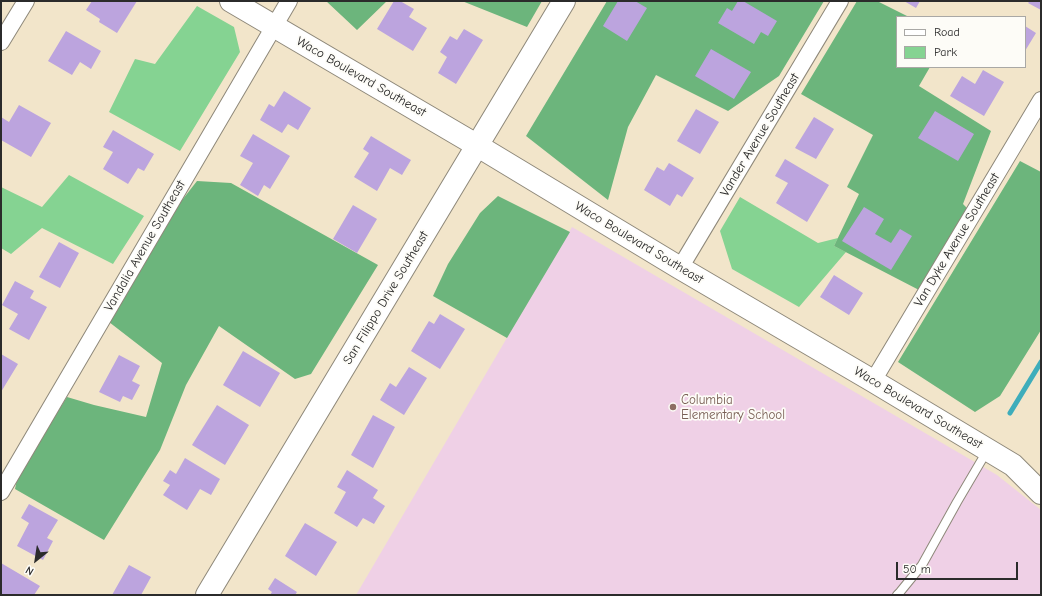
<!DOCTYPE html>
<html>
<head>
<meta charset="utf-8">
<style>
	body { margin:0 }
	#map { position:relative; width:1042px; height:596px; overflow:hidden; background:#f2e5ca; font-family:"Comic Neue",sans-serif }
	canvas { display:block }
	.frame { position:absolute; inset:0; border:2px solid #2b2b2b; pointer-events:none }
	.legend { position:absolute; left:896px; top:16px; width:130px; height:52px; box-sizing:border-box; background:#fdfcf7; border:1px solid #a9a8a5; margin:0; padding:5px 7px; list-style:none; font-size:12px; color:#2b2b2b }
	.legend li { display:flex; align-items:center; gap:8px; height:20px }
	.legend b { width:20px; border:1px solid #a9a8a5 }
	.north { position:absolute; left:16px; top:540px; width:40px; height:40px; -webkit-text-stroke:3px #fdfcf7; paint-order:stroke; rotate:210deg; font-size:11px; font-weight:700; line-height:16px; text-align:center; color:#2b2b2b }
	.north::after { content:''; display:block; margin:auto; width:14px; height:18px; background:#2b2b2b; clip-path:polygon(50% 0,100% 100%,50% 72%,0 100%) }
	.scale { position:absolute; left:896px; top:562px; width:122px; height:18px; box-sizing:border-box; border:2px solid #2b2b2b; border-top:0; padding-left:5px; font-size:12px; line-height:14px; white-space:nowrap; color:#2b2b2b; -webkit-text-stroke:3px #fdfcf7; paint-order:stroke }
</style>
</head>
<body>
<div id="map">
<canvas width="1042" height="596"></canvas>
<div class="frame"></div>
<ul class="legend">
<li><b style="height:5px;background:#fff"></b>Road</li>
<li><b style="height:11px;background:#85d392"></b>Park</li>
</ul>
<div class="north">N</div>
<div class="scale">50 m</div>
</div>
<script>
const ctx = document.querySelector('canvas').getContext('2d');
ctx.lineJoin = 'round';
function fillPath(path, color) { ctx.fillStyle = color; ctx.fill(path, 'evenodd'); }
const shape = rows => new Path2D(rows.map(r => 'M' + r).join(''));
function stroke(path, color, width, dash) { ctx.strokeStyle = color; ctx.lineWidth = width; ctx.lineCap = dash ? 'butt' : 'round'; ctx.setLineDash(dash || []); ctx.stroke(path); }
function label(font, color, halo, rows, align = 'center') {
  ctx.font = font + ' "Comic Neue",sans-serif'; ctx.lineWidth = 3.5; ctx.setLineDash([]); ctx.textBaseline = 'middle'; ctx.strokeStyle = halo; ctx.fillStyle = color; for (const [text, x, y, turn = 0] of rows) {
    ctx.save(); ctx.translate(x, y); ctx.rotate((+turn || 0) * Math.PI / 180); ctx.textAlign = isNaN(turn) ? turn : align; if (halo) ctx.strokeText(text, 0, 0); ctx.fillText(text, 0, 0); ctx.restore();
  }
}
const built = shape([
	[572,227,997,475,1041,510,1041,595,356,595]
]);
const green = shape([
	[197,6,234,27,240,52,180,151,109,112,135,59,155,64],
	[69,175,144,216,113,264,42,228,11,254,1,248,1,187,42,207],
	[740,197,818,243,838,238,834,246,846,252,799,307,732,269,720,231]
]);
const forest = shape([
	[326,1,387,1,357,30],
	[462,1,542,1,527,27],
	[607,1,824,1,779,76,728,111,656,75,628,127,608,200,526,136],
	[857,1,877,1,909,17,897,17,897,67,930,67,919,86,991,131,963,204,969,210,919,290,834,246,859,194,847,187,873,135,801,94],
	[1020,161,1041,172,1041,330,1000,396,975,412,898,362],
	[197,181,231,183,378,265,311,374,295,379,219,326,186,385,160,450,104,540,15,489,18,474,67,397,94,405,146,417,162,363,109,322,172,213],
	[498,196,570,232,507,338,433,296,448,264,480,213]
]);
const stream = shape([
	[1010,413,1041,362]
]);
const building = shape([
	[92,1,137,1,117,33,99,22,100,19,86,10],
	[394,1,400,1,414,9,409,17,427,28,413,51,377,29],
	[618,1,635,1,647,8,627,41,603,26],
	[738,1,743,1,777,21,768,36,761,32,754,44,718,23,727,8,732,11],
	[904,1,920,1,916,8],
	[1030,1,1041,1,1041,10,1028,3],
	[1025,26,1036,33,1025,51],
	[464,29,483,40,456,84,438,73,447,57,440,52,450,36,457,40],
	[66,31,101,51,91,69,80,62,72,75,48,61],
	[711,49,751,72,734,99,695,76],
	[983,70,1004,82,984,116,950,96,962,76,975,84],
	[284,91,311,108,298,130,288,124,282,133,260,120,269,104,274,107],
	[19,105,51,123,31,157,1,140,1,117,9,122],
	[696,109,719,122,700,154,677,141],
	[935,111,974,134,958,161,918,138],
	[814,117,834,129,816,159,795,148],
	[113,130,154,154,144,171,138,168,128,184,103,169,113,152,103,147],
	[253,134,290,156,270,189,264,185,258,196,240,185,253,163,240,156],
	[371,136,411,160,402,175,390,168,377,191,354,177,369,153,363,149],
	[785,159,829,185,807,222,776,203,788,183,775,176],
	[669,163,694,178,682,197,677,194,670,206,644,190,657,167,664,171],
	[353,205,377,219,357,253,333,239],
	[864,207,884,219,875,234,891,243,900,229,912,236,891,270,842,241],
	[59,242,79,253,60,288,39,277],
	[834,275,863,293,849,315,820,297],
	[15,281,34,291,30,298,47,307,29,340,9,329,18,314,2,305],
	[440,314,465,329,440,369,411,351,429,321,434,324],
	[243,351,280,373,260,407,223,385],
	[1,354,18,364,1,392],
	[119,355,140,366,132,381,140,385,132,400,123,396,120,402,99,392],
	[409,367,427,378,404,415,380,400,390,383,396,387],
	[217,405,249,425,225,465,192,445],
	[373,415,395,427,373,468,351,455],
	[185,458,220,479,211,495,200,489,187,510,163,495,170,485,163,481,170,470,176,474],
	[347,470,378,490,373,498,385,506,374,524,363,518,357,527,334,513,346,492,337,487],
	[29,504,58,520,47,538,53,541,43,560,17,546,29,523,21,518],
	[305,523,337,542,316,576,285,556],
	[1,563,40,586,34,595,1,595],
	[129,565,151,577,141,595,112,595],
	[275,578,297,592,295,595,270,595,272,592,268,589]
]);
const lane = shape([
	[897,595,900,592,922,565,957,502,987,451]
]);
const street = shape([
	[1,42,26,1],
	[680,268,840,1],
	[873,381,1041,100],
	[1,492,289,1]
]);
const secondary = shape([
	[231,1,478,146,680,268,873,381,1013,465,1041,493],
	[207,595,564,1]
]);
const markers = [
	[673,407,4,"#8d6e63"]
];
const streetNames = [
	["Waco Boulevard Southeast",361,77,30],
	["Vander Avenue Southeast",760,135,-59],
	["Van Dyke Avenue Southeast",957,240,-59],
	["Waco Boulevard Southeast",639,243,31],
	["Vandalia Avenue Southeast",145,246,-60],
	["San Filippo Drive Southeast",386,298,-59],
	["Waco Boulevard Southeast",918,408,31]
];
const educationNames = [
	["Columbia",681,400],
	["Elementary School",681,415]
];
fillPath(built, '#efd0e6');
fillPath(green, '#85d392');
fillPath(forest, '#6cb57c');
stroke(stream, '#3eadbb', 5);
fillPath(building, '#bca4de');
stroke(lane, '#8e887a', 10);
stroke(street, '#8e887a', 18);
stroke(secondary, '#8e887a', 24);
stroke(lane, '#fff', 8);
stroke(street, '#fff', 16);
stroke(secondary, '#fff', 22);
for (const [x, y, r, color] of markers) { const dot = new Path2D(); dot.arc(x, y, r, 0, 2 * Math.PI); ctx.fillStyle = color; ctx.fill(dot); stroke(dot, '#fdfcf7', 1.5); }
label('13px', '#2b2b2b', '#fdfcf7', streetNames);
label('13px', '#785e54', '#fdfcf7', educationNames, 'left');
</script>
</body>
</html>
